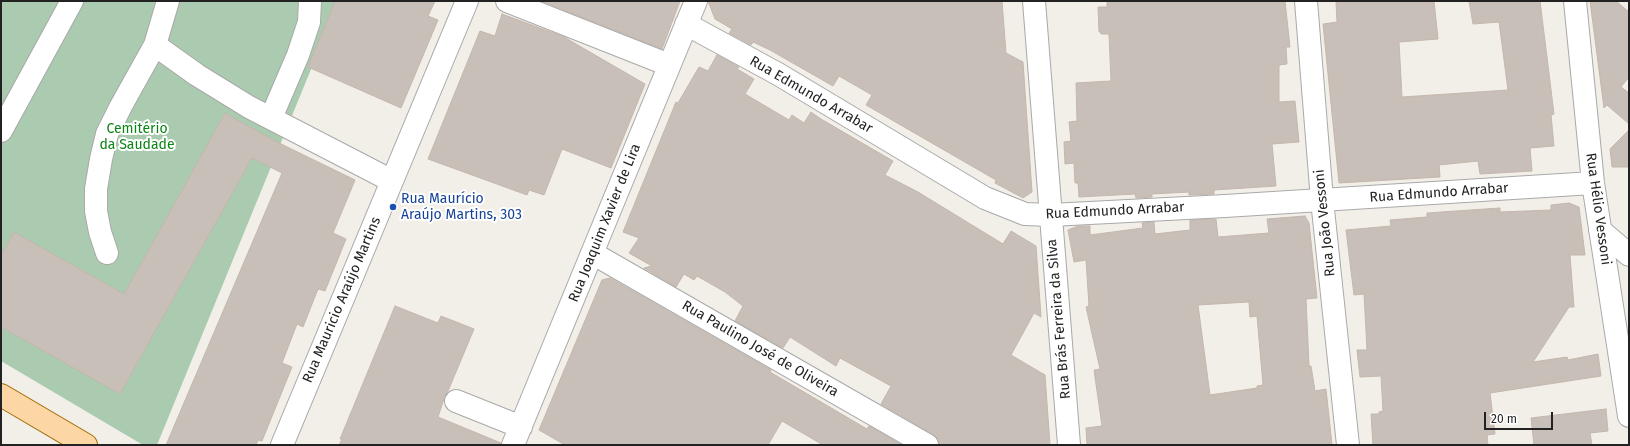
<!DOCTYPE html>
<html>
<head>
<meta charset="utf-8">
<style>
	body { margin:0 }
	#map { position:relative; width:1630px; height:446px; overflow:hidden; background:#f2efe9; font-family:"Fira Sans",sans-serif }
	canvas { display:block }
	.frame { position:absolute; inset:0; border:2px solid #222; pointer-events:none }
	.scale { position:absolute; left:1484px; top:412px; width:69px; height:18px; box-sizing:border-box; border:2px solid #222; border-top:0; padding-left:5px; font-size:12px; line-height:14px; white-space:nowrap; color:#222; -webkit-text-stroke:3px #fff; paint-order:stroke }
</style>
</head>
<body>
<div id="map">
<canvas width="1630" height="446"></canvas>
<div class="frame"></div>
<div class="scale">20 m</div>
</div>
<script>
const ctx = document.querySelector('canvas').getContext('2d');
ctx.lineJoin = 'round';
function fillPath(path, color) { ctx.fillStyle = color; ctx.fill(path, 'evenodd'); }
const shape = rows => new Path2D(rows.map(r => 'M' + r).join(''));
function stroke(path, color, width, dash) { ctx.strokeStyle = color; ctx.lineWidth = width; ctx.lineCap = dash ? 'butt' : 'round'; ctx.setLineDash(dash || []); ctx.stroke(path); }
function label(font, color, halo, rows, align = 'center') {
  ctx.font = font + ' "Fira Sans",sans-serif'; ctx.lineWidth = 4; ctx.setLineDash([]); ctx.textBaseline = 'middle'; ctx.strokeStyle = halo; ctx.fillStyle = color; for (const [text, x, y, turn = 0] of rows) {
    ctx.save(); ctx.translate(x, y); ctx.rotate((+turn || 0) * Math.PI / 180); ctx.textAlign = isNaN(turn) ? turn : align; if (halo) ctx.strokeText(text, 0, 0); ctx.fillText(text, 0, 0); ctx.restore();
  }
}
const cemetery = shape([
	[1,1,339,1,157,445,143,445,1,361]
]);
const building = shape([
	[335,1,435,1,428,16,438,20,401,108,308,67,335,1],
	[541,1,680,1,662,49,541,1],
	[708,1,1002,1,1006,53,1023,62,1032,192,1023,198,995,183,996,180,866,105,872,95,839,76,833,86,770,50,753,42,751,45,729,33,732,29,715,19,708,1],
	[1107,1,1285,1,1290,47,1286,47,1287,64,1279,65,1279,102,1295,101,1299,142,1272,144,1276,186,1214,190,1214,194,1189,195,1189,192,1152,194,1152,197,1136,198,1135,194,1079,197,1078,183,1075,183,1074,163,1065,164,1064,142,1071,141,1069,122,1077,121,1076,83,1111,81,1109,34,1101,34,1101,32,1099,32,1098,7,1107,7,1107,1],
	[1336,1,1434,1,1438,39,1399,42,1402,97,1508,90,1499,22,1473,24,1469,1,1540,1,1554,114,1551,115,1554,146,1530,148,1532,171,1480,174,1478,161,1439,165,1440,177,1339,183,1323,24,1337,22,1336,1],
	[1590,1,1616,1,1629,12,1629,77,1621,87,1629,93,1629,124,1607,105,1604,108,1590,1],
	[502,14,564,37,645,84,611,168,562,149,544,195,529,190,527,195,428,159,480,31,495,36,502,14],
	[717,55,739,67,737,69,754,79,745,94,789,120,792,115,804,123,811,112,821,119,893,161,885,175,918,192,1003,244,1011,231,1036,246,1041,317,1034,313,1011,355,1045,375,1050,445,939,445,938,439,933,434,881,404,891,386,840,358,836,366,790,337,783,348,735,321,743,306,725,292,697,276,694,280,684,274,676,287,644,268,652,266,629,253,639,238,623,232,676,102,678,103,699,67,708,71,717,55],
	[225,113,277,142,355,180,333,233,346,239,325,291,318,289,303,327,297,324,282,363,292,367,262,441,258,440,256,445,166,445,282,173,252,158,120,394,1,327,1,255,14,232,124,294,225,113],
	[1629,130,1629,167,1612,167,1610,149,1629,130],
	[1569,203,1579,207,1585,255,1570,255,1574,307,1569,307,1533,362,1567,357,1568,360,1598,354,1601,376,1490,393,1495,434,1487,435,1488,445,1373,445,1371,414,1379,414,1379,412,1383,411,1381,376,1360,377,1357,350,1367,350,1364,294,1354,295,1346,230,1391,226,1390,220,1427,217,1427,213,1500,208,1500,212,1551,210,1551,205,1569,203],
	[1305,216,1309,223,1317,298,1306,299,1309,366,1311,366,1315,391,1326,389,1332,445,1087,445,1086,428,1102,426,1094,370,1100,369,1086,307,1089,306,1086,260,1074,262,1068,230,1078,226,1090,226,1090,235,1143,228,1142,223,1154,222,1155,234,1190,230,1190,220,1216,219,1218,237,1269,233,1267,219,1305,216],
	[1249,302,1250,317,1257,316,1263,385,1257,386,1257,388,1210,395,1198,305,1249,302],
	[610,278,771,370,770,372,867,429,869,426,902,445,823,445,782,421,768,445,565,445,539,430,602,280,610,278],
	[395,306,438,323,441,316,474,329,448,391,445,396,438,417,501,443,501,445,339,445,342,439,340,439,395,306],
	[1606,409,1608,431,1590,433,1592,445,1534,445,1531,418,1606,409]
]);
const minor = shape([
	[168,1,155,45,197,75,249,107,392,181],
	[507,1,669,65],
	[1034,1,1069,445],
	[1306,1,1322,200,1348,445],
	[1575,1,1593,183,1629,416],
	[686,24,778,74,985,198,1025,214,1051,215,1225,206,1593,183],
	[271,118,298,55,309,22,310,1],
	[1,131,72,1],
	[1600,230,1629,255],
	[107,253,100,232,96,211,96,189,101,159,107,134,121,106,155,45],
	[592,253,927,445],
	[456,401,521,427],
	[282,445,467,1],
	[513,445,696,1]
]);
const major = shape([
	[1,395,86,445]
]);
const markers = [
	[393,207,4,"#1a4fb4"]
];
const streetNames = [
	["Rua Edmundo Arrabar",811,95,30],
	["Rua Edmundo Arrabar",1439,193,-4],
	["Rua Hélio Vessoni",1598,209,82],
	["Rua Edmundo Arrabar",1115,211,-3],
	["Rua Joaquim Xavier de Lira",605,223,-68],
	["Rua João Vessoni",1325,223,-96],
	["Rua Mauricio Araújo Martins",342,300,-67],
	["Rua Brás Ferreira da Silva",1059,319,-95],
	["Rua Paulino José de Oliveira",760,349,30]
];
const parkNames = [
	["Cemitério",137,129],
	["da Saudade",137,145]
];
const transitNames = [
	["Rua Maurício",401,199],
	["Araújo Martins, 303",401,215]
];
fillPath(cemetery, '#aacbaf');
fillPath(building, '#c7bfb8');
stroke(building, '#c4b6ab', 1);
stroke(minor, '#a9a9a9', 24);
stroke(major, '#a06b00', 24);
stroke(minor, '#fff', 22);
stroke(major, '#fcd6a4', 22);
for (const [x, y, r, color] of markers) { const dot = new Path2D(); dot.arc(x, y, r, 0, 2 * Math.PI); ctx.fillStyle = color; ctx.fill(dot); stroke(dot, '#fff', 1.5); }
label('14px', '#222', '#fff', streetNames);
label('14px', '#0c8416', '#fff', parkNames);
label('14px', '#164399', '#fff', transitNames, 'left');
</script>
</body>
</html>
